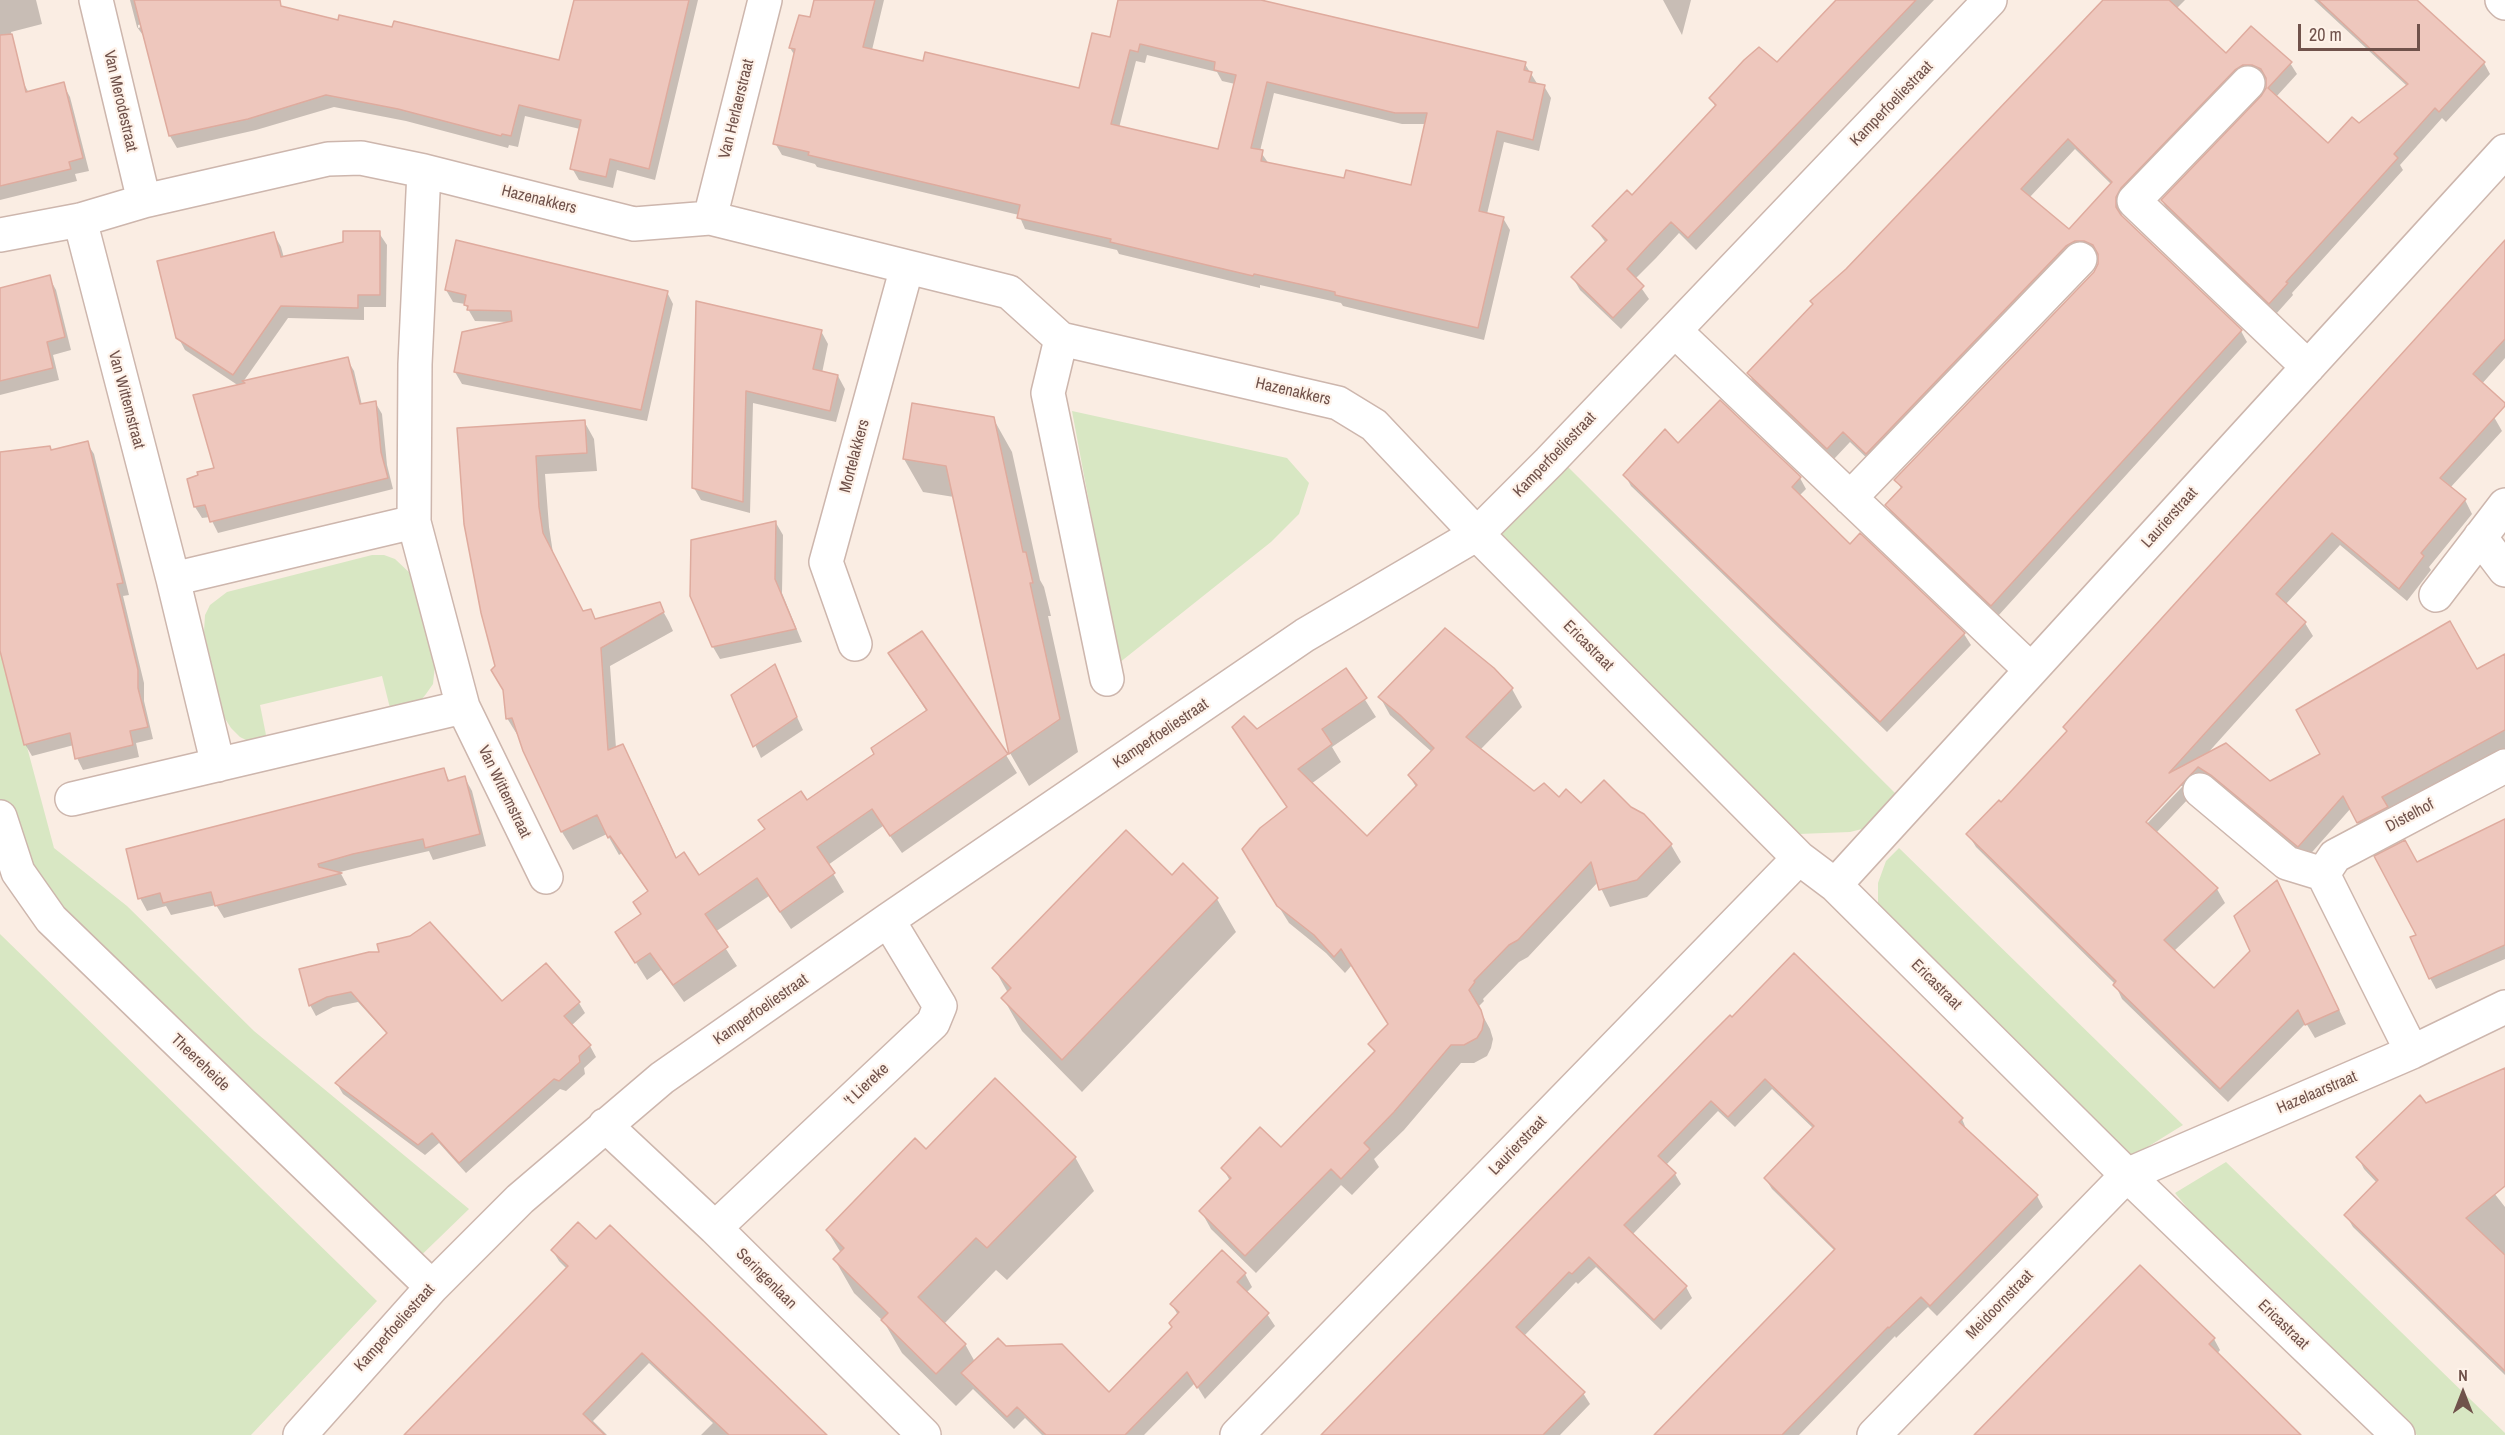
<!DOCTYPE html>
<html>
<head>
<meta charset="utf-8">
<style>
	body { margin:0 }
	#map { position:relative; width:2505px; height:1435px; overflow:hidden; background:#faede3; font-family:"Archivo Narrow",sans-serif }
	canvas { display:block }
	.north { position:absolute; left:2433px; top:1363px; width:60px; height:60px; -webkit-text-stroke:4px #fef2e9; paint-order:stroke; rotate:0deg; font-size:16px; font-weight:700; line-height:24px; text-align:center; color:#70524b }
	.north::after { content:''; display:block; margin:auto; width:21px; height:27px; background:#70524b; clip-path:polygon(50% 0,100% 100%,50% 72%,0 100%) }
	.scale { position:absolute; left:2298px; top:24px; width:122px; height:27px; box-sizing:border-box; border:3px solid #70524b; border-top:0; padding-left:8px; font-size:18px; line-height:21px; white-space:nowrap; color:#70524b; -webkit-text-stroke:4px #fef2e9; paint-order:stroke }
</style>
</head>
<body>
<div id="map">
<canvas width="2505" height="1435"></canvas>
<div class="north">N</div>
<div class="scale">20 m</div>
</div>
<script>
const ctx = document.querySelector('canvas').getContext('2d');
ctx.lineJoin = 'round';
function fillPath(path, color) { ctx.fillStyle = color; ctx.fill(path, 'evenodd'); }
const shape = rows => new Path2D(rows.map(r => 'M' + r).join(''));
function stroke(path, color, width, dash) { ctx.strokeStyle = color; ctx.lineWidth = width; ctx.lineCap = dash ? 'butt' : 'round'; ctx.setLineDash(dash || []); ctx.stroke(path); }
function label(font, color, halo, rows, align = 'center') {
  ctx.font = font + ' "Archivo Narrow",sans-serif'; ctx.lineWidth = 4.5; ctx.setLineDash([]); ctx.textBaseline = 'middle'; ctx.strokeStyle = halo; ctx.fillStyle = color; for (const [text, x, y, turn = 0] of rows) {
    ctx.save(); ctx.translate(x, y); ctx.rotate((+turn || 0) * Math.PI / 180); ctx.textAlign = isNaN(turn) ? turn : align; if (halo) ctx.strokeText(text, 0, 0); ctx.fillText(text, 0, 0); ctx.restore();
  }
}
const green = shape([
	[1072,411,1287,458,1309,483,1299,514,1271,542,1119,663],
	[1567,466,1896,794,1866,828,1850,832,1799,834,1498,538],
	[372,555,384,555,395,559,412,575,435,665,433,684,426,694,422,699,390,708,382,676,260,705,267,740,252,743,240,737,231,728,224,717,204,632,205,615,210,605,227,592],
	[0,646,54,848,127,906,254,1031,469,1209,405,1271,16,892,0,823],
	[1899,848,2183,1125,2133,1156,1934,966,1878,911,1878,883,1886,861],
	[0,934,377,1301,251,1435,0,1435],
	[2226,1162,2505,1433,2505,1435,2417,1435,2201,1225,2175,1193]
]);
const shadow = shape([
	[0,0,36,0,42,24,11,32,24,84,29,93,63,84,70,97,89,171,75,174,77,181,0,200],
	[130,0,179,0,560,62,575,0,698,0,655,180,617,170,613,188,579,180,572,168,580,129,525,116,518,147,509,145,508,148,406,121,334,107,256,130,177,148,170,136,145,38,137,27],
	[147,23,148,25,138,28,138,25],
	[815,0,884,0,872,50,924,63,1080,89,1111,39,1120,0,1255,0,1525,64,1538,85,1544,86,1551,98,1539,151,1504,142,1487,214,1503,218,1510,230,1484,340,1343,306,1341,303,1260,285,1260,288,1119,254,1117,250,1025,229,1019,215,817,167,815,164,782,155,775,143,795,56,790,48,811,19],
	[1147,55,1217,72,1222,81,1235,84,1219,151,1119,128,1136,61,1145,63],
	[1274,93,1402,124,1426,124,1412,186,1346,180,1269,164,1260,151],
	[1663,0,1691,0,1682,35,1676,24],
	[1838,0,1934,0,1696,250,1679,233,1656,258,1635,279,1649,299,1621,329,1580,290,1573,278,1606,243,1594,227,1632,197,1716,108,1711,98,1777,64],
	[2104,0,2185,0,2176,9,2226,55,2290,63,2297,74,2276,97,2328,145,2359,125,2407,86,2314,0,2415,0,2484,63,2490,74,2446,122,2442,118,2400,165,2403,170,2292,293,2293,295,2276,314,2169,212,2162,201,2263,97,2267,88,2268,80,2259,75,2121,209,2122,217,2241,331,2247,342,1998,616,1893,517,1887,506,1902,490,1896,480,2095,273,2099,264,2100,256,2091,251,1873,464,1850,442,1834,459,1755,385,1749,374],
	[2075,149,2112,185,2069,231,2029,198],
	[379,233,387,245,386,307,364,307,364,320,288,318,243,382,347,359,354,371,362,405,375,402,382,414,387,465,393,489,218,533,210,517,202,518,195,507,188,480,216,469,239,386,185,350,178,337,274,234,281,247,284,258],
	[2505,242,2505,358,2420,453,2494,417,2502,431,2450,488,2465,500,2472,514,2429,567,2431,570,2407,601,2340,545,2285,605,2305,623,2313,636,2206,755,2270,783,2476,671,2505,674,2505,748,2389,811,2366,836,2351,808,2306,859,2206,780,2156,833,2217,889,2225,903,2174,951,2214,990,2252,951,2277,882,2346,1024,2315,1038,2306,1023,2228,1102,2122,999,2115,984,1976,847,1968,834,2001,804,2068,732],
	[2178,786,2183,786,2142,829,2140,827],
	[49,277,56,290,71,350,53,355,59,380,0,395,0,289],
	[446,290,667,292,673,304,647,421,462,384,455,372,508,322,475,321,465,304,453,302],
	[698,303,821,331,828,344,822,373,838,376,845,389,836,422,753,403,750,513,701,500,694,488],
	[993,418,1012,452,1040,580,1044,587,1051,616,1048,616,1078,752,1029,786,1010,753,954,497,923,492,904,459],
	[584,421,594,439,597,471,545,474,549,527,553,553,583,612,590,611,596,620,659,604,669,622,673,631,610,666,616,748,622,745,632,763,677,859,699,877,766,830,760,821,807,802,876,754,927,712,890,654,1006,755,1017,773,902,853,883,826,828,865,844,892,791,929,769,896,715,932,737,966,684,1002,661,970,647,980,617,933,642,915,649,893,622,853,619,855,607,834,573,850,562,832,520,736,518,736,507,718,505,692,497,667,458,430],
	[87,443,94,454,129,595,123,596,144,683,144,701,153,739,136,743,139,757,83,770,77,758,74,745,32,756,25,744,0,642,0,502],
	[1625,475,1800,478,1806,489,1799,496,1850,546,1860,535,1964,634,1971,645,1887,732,1631,486],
	[776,523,783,535,782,593,802,642,720,659,713,647],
	[774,667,803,730,761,758,733,696],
	[1493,669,1512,689,1522,707,1480,750,1534,793,1581,805,1671,845,1681,862,1647,897,1610,907,1598,882,1528,957,1519,962,1483,999,1484,1001,1478,1007,1490,1029,1493,1039,1491,1048,1487,1056,1474,1063,1461,1063,1404,1130,1374,1159,1379,1167,1352,1195,1341,1185,1256,1273,1211,1229,1201,1211,1230,1181,1223,1168,1281,1149,1375,1053,1370,1044,1389,1024,1352,965,1345,973,1326,953,1289,923,1254,867,1288,808,1233,727,1257,731,1346,670,1376,717,1332,747,1341,762,1311,784,1367,838,1416,787,1409,775,1432,752,1390,715,1380,697],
	[444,770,450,782,465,778,472,791,486,846,433,860,429,851,360,867,340,872,347,885,224,918,216,905,171,915,166,906,147,911,140,898],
	[2505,821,2505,959,2436,989,2430,978,2418,936],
	[1172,877,1217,899,1236,932,1082,1092,1022,1031,1003,998,1008,993,994,968],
	[301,970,502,1004,579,1003,585,1013,571,1026,590,1046,596,1057,584,1068,585,1074,566,1091,560,1089,466,1173,439,1143,425,1155,343,1094,337,1084,388,1035,358,1002,333,1007,316,1016,310,1005],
	[1706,1041,1962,1119,1967,1131,2037,1196,2043,1207,1937,1316,1928,1307,1896,1338,1895,1336,1799,1435,1654,1435,1835,1251,1772,1189,1765,1178,1814,1129,1772,1089,1735,1127,1718,1111,1666,1165,1675,1174,1681,1184,1632,1235,1686,1287,1692,1298,1661,1330,1596,1267,1578,1284,1576,1282,1524,1336,1583,1393,1590,1404,1560,1435,1323,1435],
	[2419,1097,2505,1207,2505,1375,2353,1227,2346,1215,2377,1183,2364,1169,2358,1157],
	[926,1151,1075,1157,1094,1191,1007,1280,996,1270,944,1324,965,1344,975,1362,1005,1347,1109,1394,1173,1328,1178,1315,1172,1305,1222,1252,1245,1274,1252,1287,1246,1293,1267,1314,1275,1326,1205,1399,1195,1383,1144,1435,1042,1435,1025,1418,1014,1429,973,1389,956,1406,902,1353,884,1322,854,1293,835,1260,841,1253,827,1230],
	[552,1250,825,1435,701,1435,713,1423,649,1363,593,1421,607,1435,406,1435,567,1269,559,1261],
	[2214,1339,2220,1350,2217,1354,2300,1435,1976,1435]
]);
const building = shape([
	[134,0,280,0,281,6,338,20,339,15,392,27,394,21,559,60,574,0,689,0,649,169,610,159,606,177,570,169,581,120,519,105,511,136,502,134,501,136,398,109,326,95,248,119,169,136,134,0],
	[814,0,875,0,863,47,923,61,925,52,1079,88,1092,33,1110,37,1118,0,1261,0,1526,62,1524,70,1532,72,1529,82,1545,85,1533,140,1497,131,1479,211,1504,217,1478,328,1335,295,1335,292,1254,274,1253,276,1110,242,1111,239,1017,218,1020,205,808,155,809,152,773,144,795,49,789,48,799,15,810,17,814,0],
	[1140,44,1215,62,1214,70,1236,75,1218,149,1111,124,1130,50,1138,52,1140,44],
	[1267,82,1395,113,1427,113,1411,185,1346,170,1344,178,1261,161,1263,150,1251,148,1267,82],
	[1836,0,1916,0,1688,238,1671,222,1649,245,1627,269,1644,286,1613,318,1571,277,1607,240,1592,226,1627,190,1632,195,1716,105,1709,98,1744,60,1759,47,1777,62,1836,0],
	[2103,0,2169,0,2226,53,2251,26,2292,62,2268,88,2328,143,2352,117,2359,123,2408,84,2318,0,2417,0,2485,62,2439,112,2435,108,2394,154,2398,158,2286,282,2288,283,2269,304,2161,200,2261,96,2266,88,2266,78,2261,69,2252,65,2243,65,2235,70,2121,188,2116,197,2116,207,2121,215,2242,330,1991,606,1885,505,1902,487,1894,480,2094,272,2098,264,2098,254,2093,245,2084,241,2075,241,2066,246,1866,454,1843,432,1827,449,1747,373,1813,304,1810,301,1846,269,2103,0],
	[2068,139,2112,182,2069,229,2021,189,2068,139],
	[12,34,26,92,64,82,83,158,69,162,71,169,0,186,0,35,12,34],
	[343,231,380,231,380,295,358,295,358,308,281,306,233,375,176,338,157,261,274,232,281,257,343,242,343,231],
	[456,240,668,291,641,410,454,372,462,332,512,321,511,311,467,310,468,306,464,305,466,295,445,290,456,240],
	[2505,240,2505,339,2473,374,2505,403,2505,406,2440,478,2466,499,2421,553,2424,556,2399,589,2332,533,2276,594,2306,622,2169,773,2226,743,2270,781,2320,754,2296,710,2450,621,2477,669,2505,654,2505,730,2382,797,2388,807,2357,823,2343,796,2298,847,2212,776,2198,767,2146,822,2218,888,2164,940,2214,988,2250,951,2234,916,2277,880,2339,1010,2305,1025,2298,1010,2220,1089,2113,985,2116,981,1966,834,1999,800,2001,802,2067,731,2063,727,2505,240],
	[50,275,65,337,47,342,53,368,0,381,0,288,50,275],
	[696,301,822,330,813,369,838,375,830,411,746,391,743,502,692,488,696,301],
	[348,357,360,404,376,401,381,452,388,478,210,522,205,505,194,507,187,479,198,475,197,472,214,468,193,395,245,383,242,381,348,357],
	[1720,400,1801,477,1792,487,1850,544,1860,533,1965,633,1880,722,1623,475,1665,429,1678,443,1720,400],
	[912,403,994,417,1023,552,1026,552,1033,583,1030,583,1060,719,1009,754,946,466,903,459,912,403],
	[585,420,587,453,536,456,539,507,543,533,583,611,591,609,595,619,660,602,664,612,601,648,608,750,623,744,676,858,684,852,699,875,765,829,758,820,801,791,807,800,874,754,871,748,927,710,888,653,922,631,1008,754,890,836,872,809,817,847,835,873,780,912,757,878,705,914,728,947,673,985,650,953,635,963,615,932,641,914,633,902,648,891,610,836,608,838,597,815,561,832,523,751,512,718,506,719,503,690,491,670,495,666,481,613,464,524,457,428,585,420],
	[88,441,123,583,117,584,138,670,138,688,148,727,130,731,133,745,75,759,70,733,24,745,0,651,0,452,50,446,51,450,88,441],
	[776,521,775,579,796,629,712,647,690,596,691,540,776,521],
	[1445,628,1494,668,1513,688,1466,737,1534,791,1544,783,1559,797,1566,789,1581,803,1604,780,1631,807,1644,814,1672,844,1637,880,1599,890,1591,862,1518,940,1509,945,1474,981,1475,982,1469,990,1481,1010,1484,1020,1482,1030,1477,1038,1464,1045,1451,1045,1394,1112,1364,1143,1370,1149,1341,1179,1331,1169,1245,1256,1199,1211,1231,1178,1221,1168,1260,1127,1281,1147,1375,1051,1368,1044,1388,1024,1341,949,1334,957,1314,935,1277,906,1242,849,1260,828,1287,807,1232,727,1244,716,1257,729,1346,668,1367,698,1322,729,1332,744,1298,769,1367,836,1417,785,1408,775,1434,748,1400,715,1378,697,1445,628],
	[775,664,797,717,753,747,731,695,775,664],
	[444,768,448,781,465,776,480,834,425,848,423,839,353,854,318,864,319,867,342,873,215,906,211,892,163,903,160,893,138,899,126,849,444,768],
	[2505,819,2505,945,2429,979,2410,937,2416,935,2374,856,2405,840,2417,862,2505,819],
	[1126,830,1172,875,1183,863,1218,898,1062,1060,1001,998,1011,988,992,968,1126,830],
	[430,922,502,1001,546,963,580,1002,564,1016,591,1045,579,1056,580,1062,559,1081,554,1079,459,1163,432,1133,418,1145,335,1083,387,1033,351,992,327,997,309,1006,299,969,369,952,379,952,377,944,410,936,430,922],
	[1794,953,1963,1118,1959,1122,2038,1195,1930,1306,1921,1297,1889,1328,1888,1327,1782,1435,1654,1435,1835,1249,1764,1178,1814,1126,1765,1079,1728,1117,1711,1101,1685,1128,1658,1156,1676,1173,1624,1225,1687,1286,1654,1320,1589,1257,1572,1274,1569,1272,1516,1327,1585,1392,1543,1435,1321,1435,1705,1040,1730,1015,1732,1017,1794,953],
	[2505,1068,2505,1186,2466,1218,2505,1255,2505,1371,2344,1215,2378,1180,2356,1157,2420,1095,2426,1103,2505,1068],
	[995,1078,1076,1157,987,1248,976,1238,918,1297,966,1344,936,1374,881,1320,888,1313,833,1259,844,1248,826,1230,915,1138,926,1149,995,1078],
	[578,1222,596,1239,610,1225,827,1435,729,1435,642,1353,583,1414,605,1435,404,1435,568,1266,551,1250,578,1222],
	[1222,1250,1246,1273,1237,1282,1269,1313,1197,1388,1187,1372,1125,1435,1046,1435,1017,1407,1007,1417,961,1373,998,1338,1006,1346,1062,1344,1109,1392,1172,1327,1169,1323,1179,1312,1170,1304,1222,1250],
	[2140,1265,2215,1338,2209,1344,2301,1435,1974,1435,2140,1265]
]);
const minor = shape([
	[96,0,144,201],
	[2502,0,2505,3],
	[2248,83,2134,201,2308,367],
	[424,171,415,364,414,522,463,707,546,877],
	[710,218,765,0],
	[80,220,173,579,218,765],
	[0,235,80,220,144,201,328,159,361,158,424,171,634,224,710,218,1009,292,1061,339,1338,403,1374,425,1477,534,1799,858,1835,885,2127,1175,2398,1435],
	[1675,331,2031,670],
	[1061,339,1048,393,1107,679],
	[1850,498,2080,259],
	[2480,537,2505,570],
	[173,579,414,522],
	[2436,595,2505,505],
	[855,644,826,562,907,267],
	[2200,790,2287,863,2323,874],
	[72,799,463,707],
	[0,817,18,872,51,919,432,1287],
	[1835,885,2505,151],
	[2412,1052,2323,874,2335,856,2505,766],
	[605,1125,715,1228,924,1435],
	[715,1228,933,1023,940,1006,888,920],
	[300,1435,432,1287,520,1199,662,1078,888,920,1305,635,1477,534,1549,462,1990,0],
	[1237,1435,1799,858],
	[1874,1435,2127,1175,2412,1052,2505,1007]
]);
const streetNames = [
	["Van Merodestraat",120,101,77],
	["Kamperfoeliestraat",1892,104,-46],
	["Van Herlaerstraat",737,109,-76],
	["Hazenakkers",539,200,14],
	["Hazenakkers",1293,392,13],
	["Van Wittemstraat",126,400,75],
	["Kamperfoeliestraat",1555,455,-46],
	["Mortelakkers",855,456,-75],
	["Laurierstraat",2170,518,-48],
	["Ericastraat",1588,646,45],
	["Kamperfoeliestraat",1161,734,-34],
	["Van Wittemstraat",504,792,64],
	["Distelhof",2410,816,-28],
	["Ericastraat",1936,985,45],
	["Kamperfoeliestraat",761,1010,-35],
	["Theereheide",200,1063,44],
	["'t Liereke",867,1085,-43],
	["Hazelaarstraat",2317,1093,-23],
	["Laurierstraat",1518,1146,-46],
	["Seringenlaan",766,1279,45],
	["Meidoornstraat",2000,1305,-46],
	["Ericastraat",2283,1325,44],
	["Kamperfoeliestraat",395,1328,-48]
];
fillPath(green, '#d8e7c3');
fillPath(shadow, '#0003');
fillPath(building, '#eec7bd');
stroke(building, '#dfab9e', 1.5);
stroke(minor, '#cdb6ad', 36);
stroke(minor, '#fff', 33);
label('16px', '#70524b', '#fef2e9', streetNames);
</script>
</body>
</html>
